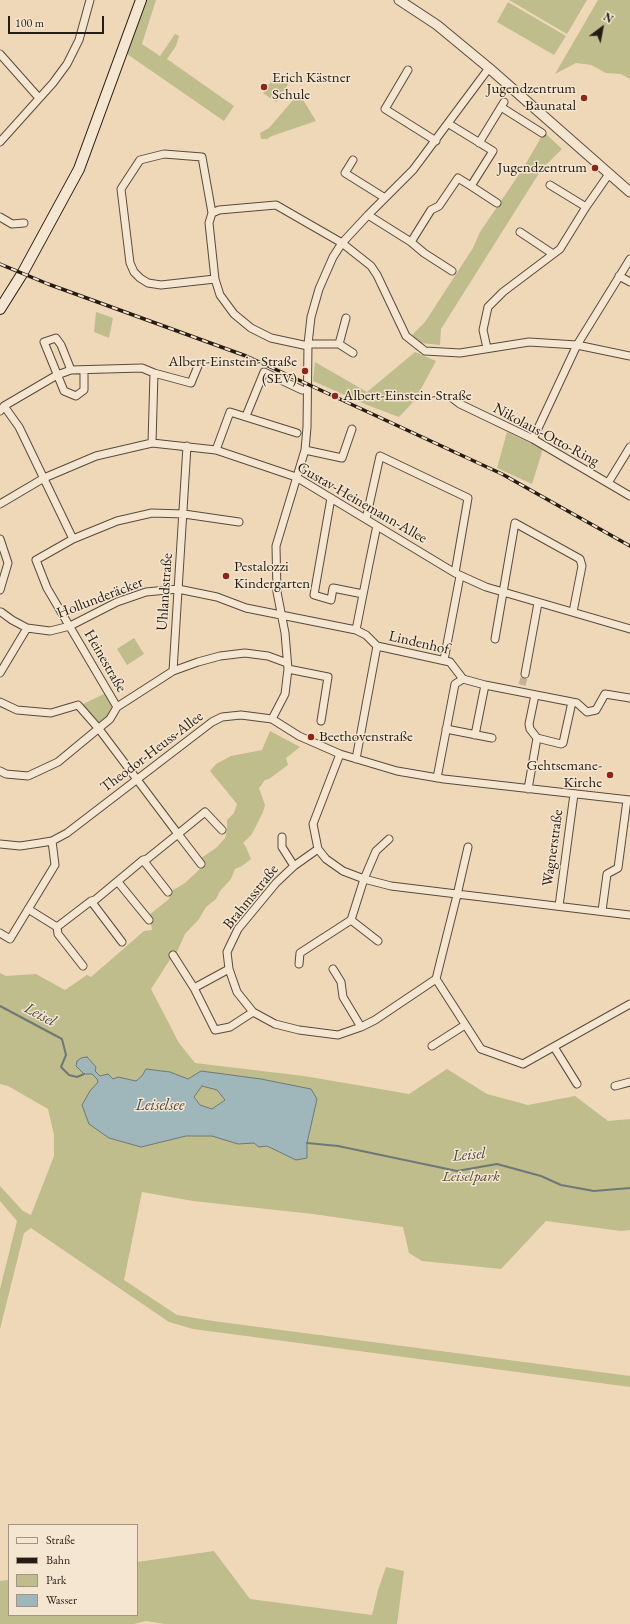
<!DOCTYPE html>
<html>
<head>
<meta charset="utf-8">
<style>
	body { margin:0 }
	#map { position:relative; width:630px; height:1624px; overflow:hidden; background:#efd8b8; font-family:"EB Garamond",serif }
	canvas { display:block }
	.legend { position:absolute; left:8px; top:1524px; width:130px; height:92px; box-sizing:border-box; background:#f5e6d1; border:1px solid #a29585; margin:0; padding:5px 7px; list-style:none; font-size:12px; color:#251c12 }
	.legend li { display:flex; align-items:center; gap:8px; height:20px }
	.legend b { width:20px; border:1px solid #a29585 }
	.north { position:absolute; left:582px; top:8px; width:40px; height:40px; -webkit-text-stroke:3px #f5e6d1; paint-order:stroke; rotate:32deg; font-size:11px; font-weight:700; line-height:16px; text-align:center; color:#251c12 }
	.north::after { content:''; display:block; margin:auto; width:14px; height:18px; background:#251c12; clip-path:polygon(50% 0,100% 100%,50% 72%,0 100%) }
	.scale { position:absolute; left:8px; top:16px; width:96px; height:18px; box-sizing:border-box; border:2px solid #251c12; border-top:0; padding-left:5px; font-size:12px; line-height:14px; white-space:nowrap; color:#251c12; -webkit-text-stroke:3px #f5e6d1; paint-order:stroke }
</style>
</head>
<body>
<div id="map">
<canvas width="630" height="1624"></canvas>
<ul class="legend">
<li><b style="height:5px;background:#f5e6d1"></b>Straße</li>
<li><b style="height:5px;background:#251c12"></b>Bahn</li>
<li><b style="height:11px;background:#bfbd8b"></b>Park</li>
<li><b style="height:11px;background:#9fb7ba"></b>Wasser</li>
</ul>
<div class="north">N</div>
<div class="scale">100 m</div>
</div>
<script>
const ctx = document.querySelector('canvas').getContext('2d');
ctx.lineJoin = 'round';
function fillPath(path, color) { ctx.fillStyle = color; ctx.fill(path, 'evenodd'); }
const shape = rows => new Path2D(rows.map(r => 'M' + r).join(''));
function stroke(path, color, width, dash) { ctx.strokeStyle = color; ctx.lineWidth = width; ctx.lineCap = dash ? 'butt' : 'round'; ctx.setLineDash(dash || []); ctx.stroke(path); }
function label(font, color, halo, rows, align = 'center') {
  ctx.font = font + ' "EB Garamond",serif'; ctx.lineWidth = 3; ctx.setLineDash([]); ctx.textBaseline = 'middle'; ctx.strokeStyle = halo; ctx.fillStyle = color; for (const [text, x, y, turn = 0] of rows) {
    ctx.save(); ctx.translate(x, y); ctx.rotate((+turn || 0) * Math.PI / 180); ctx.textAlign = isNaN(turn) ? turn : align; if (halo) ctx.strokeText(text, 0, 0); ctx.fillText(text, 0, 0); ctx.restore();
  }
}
const green = shape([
	[145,0,156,0,142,44,160,56,175,34,179,36,176,46,167,59,234,106,224,121,127,54],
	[509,0,587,0,567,34],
	[598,0,630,0,630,79,621,74,606,73,591,65,584,64,576,63,555,74],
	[508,2,566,36,554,55,497,22],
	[276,74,289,83,276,102,263,93],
	[299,93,316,121,272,136,267,139,261,139,260,133,269,128],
	[544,132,562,149,541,170,441,329,440,345,421,343,412,335,425,322,473,248,480,232,524,167],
	[96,312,113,318,109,338,94,332],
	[415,352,436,361,415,400,399,417,367,405,313,381,315,362,367,392],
	[507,432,543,449,532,484,497,468],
	[134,638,144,654,127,665,117,649],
	[106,693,111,702,112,711,107,720,99,724,81,705],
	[270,731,300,747,286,758,288,765,269,779,265,780,259,788,265,805,263,812,252,834,243,843,246,847,251,859,242,866,235,869,231,879,220,891,216,899,206,907,199,919,185,934,177,952,173,955,151,989,179,1043,195,1063,304,1076,409,1094,447,1069,487,1094,528,1105,575,1096,608,1121,630,1119,630,1230,621,1231,546,1221,501,1269,422,1261,409,1253,403,1227,313,1214,193,1201,142,1192,124,1280,177,1315,213,1321,630,1376,630,1387,193,1329,169,1322,31,1228,24,1233,0,1329,0,1289,17,1221,0,1201,0,1186,23,1211,31,1215,54,1156,54,1135,48,1109,8,1086,0,1084,0,973,6,976,36,974,65,990,87,975,91,977,144,931,152,930,149,915,169,899,170,892,185,883,201,868,201,858,216,848,225,838,227,831,227,820,234,813,237,804,210,771,216,764,231,756,262,750],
	[214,1551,250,1599,372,1615,378,1590,386,1567,404,1571,397,1624,165,1624,146,1621,134,1624,0,1624,0,1581,9,1580,9,1615,137,1615,137,1562]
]);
const water = shape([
	[87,1057,96,1067,95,1071,100,1076,108,1074,113,1079,118,1077,136,1081,142,1076,146,1069,170,1072,188,1079,201,1071,261,1079,311,1089,317,1099,307,1143,307,1158,296,1160,267,1146,259,1147,254,1143,238,1144,212,1136,186,1136,141,1147,109,1138,89,1124,82,1105,90,1091,98,1082,97,1079,92,1074,84,1074,76,1066,77,1061,81,1058,87,1057],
	[202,1086,217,1090,225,1100,212,1109,200,1105,194,1097,202,1086]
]);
const stream = shape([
	[0,1006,62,1039,66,1055,61,1067,69,1075,77,1077,84,1074],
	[307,1143,338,1146,457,1171,497,1164,541,1176,561,1185,594,1191,630,1188]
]);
const minorTunnel = shape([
	[522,685,525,674]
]);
const minor = shape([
	[0,54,39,98],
	[408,70,385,109,436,141],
	[501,107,542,133],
	[0,142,53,83,67,64,79,40,90,0],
	[479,143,504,102],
	[353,160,345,173,385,198],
	[550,185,586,207],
	[471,186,497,203],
	[212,213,202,157,164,154,140,160,121,189,130,263,134,272,140,278,148,283,161,285,215,279],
	[368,215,411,242,431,210,439,206,458,178,471,186,493,151,449,124],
	[0,217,12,224,24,223],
	[520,232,553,254],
	[411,242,424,253,452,271],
	[619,276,630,282],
	[308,344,339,344,346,318],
	[339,344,353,353],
	[308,346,271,338,251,328,234,314,220,295,215,279,209,223,212,213,219,210,276,205,342,243,371,266,377,275,406,336,425,351,460,353,529,342,577,345,630,356],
	[487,348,483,330,488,307,503,292,560,249,586,207,609,174],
	[84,371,84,390,76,396,64,391,44,342,56,338,61,345,71,370,142,368,154,373],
	[452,398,460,404,533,439,630,496],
	[4,406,19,427,73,539,36,560,47,588,117,707],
	[0,411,4,406,57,375,71,370],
	[246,416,264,372,302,390],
	[533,439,577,345,630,259],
	[152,443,154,373,191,383,198,366],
	[216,450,230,412,297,433],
	[305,450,342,458,352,429],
	[608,483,630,447],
	[331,498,314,595,331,600,333,588,363,594],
	[0,504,44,478,96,456,152,443,216,450,296,477,455,573,486,587,630,629],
	[366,519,380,456,468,498,455,573],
	[0,539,8,563,0,590],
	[73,539,117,521,152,513,184,514,239,522],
	[1,612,12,620,27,628,50,631,70,626,117,602,146,592,178,589,217,597,246,608,356,630,366,635,377,646,450,662,463,679,485,685,577,703,587,712,596,710,605,694,630,698],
	[356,630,369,564,376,530,378,527],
	[495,639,515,523,580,559,582,566,573,612],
	[444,660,460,576],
	[288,669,328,677,321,721],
	[173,671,187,446],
	[0,673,27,628],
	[525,674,538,603],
	[0,702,17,710,51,713,78,705,99,729,178,834,147,859,143,860,95,900,91,901,57,927,28,909],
	[272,719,285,694,288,669,285,633,277,592,276,546,305,450,307,427,308,344,311,317,319,289,333,257,342,243,368,215,413,170,489,68],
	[446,729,492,738],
	[475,735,485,685],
	[537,738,561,744,563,743,572,702],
	[340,754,313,824,318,849,326,859,343,871,364,879,391,886,630,915],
	[356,759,377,646],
	[0,771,6,774,28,776,58,762,110,719,117,707,173,671,198,662,220,656,245,653,268,656,287,663],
	[437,778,455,684,463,679],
	[528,789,537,738,530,729,529,724,535,695],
	[282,837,282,847,294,866],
	[0,844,20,846,40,843,52,841,67,833,212,722,222,717,241,715,272,719,299,736,340,754,397,771,444,779,630,800],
	[318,849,294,866,276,883,238,929,227,952,229,969,237,992,253,1012,275,1024,299,1030,338,1035,361,1027,375,1020,436,979,457,895,468,847],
	[143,860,168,892],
	[201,864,178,834,205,812,222,830],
	[118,882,149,920],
	[91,901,122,942],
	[559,906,574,794],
	[602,911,607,874,618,868,627,800],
	[351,920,378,941],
	[57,927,58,934,83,966],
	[0,933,10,939,55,865,52,841],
	[173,955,194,988],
	[299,964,300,953,351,920,364,879,376,851,389,839],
	[229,969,194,988,215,1030,230,1027,253,1012],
	[333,969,341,982,343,997,361,1027],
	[436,979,481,1049,523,1064,630,1004],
	[432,1046,465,1025],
	[554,1047,577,1084],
	[615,1086,630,1082]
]);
const tertiary = shape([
	[399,0,437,25,489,68,630,192]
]);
const secondary = shape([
	[0,309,22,274,79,169,141,0]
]);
const rail = shape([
	[0,264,48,284,246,356,277,370,502,474,630,546]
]);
const markers = [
	[264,87,4,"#8f2418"],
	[584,98,4,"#8f2418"],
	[595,168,4,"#8f2418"],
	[305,371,4,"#8f2418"],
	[335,396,4,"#8f2418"],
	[226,576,4,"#8f2418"],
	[311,737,4,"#8f2418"],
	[610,775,4,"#8f2418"]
];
const poiNames = [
	["Erich Kästner",272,78],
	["Schule",272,95],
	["Jugendzentrum",576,89,"right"],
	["Baunatal",576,106,"right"],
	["Jugendzentrum",587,168,"right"],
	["Albert-Einstein-Straße",297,362,"right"],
	["(SEV)",297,379,"right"],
	["Albert-Einstein-Straße",343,396],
	["Pestalozzi",234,567],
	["Kindergarten",234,584],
	["Beethovenstraße",319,737],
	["Gehtsemane-",602,766,"right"],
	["Kirche",602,783,"right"]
];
const streetNames = [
	["Nikolaus-Otto-Ring",546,435,28],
	["Gustav-Heinemann-Allee",362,503,30],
	["Uhlandstraße",165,592,-86],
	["Hollunderäcker",100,598,-21],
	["Lindenhof",419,643,13],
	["Heinestraße",105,661,60],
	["Theodor-Heuss-Allee",152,752,-37],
	["Wagnerstraße",553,848,-82],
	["Brahmsstraße",251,897,-51]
];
const parkNames = [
	["Leiselpark",471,1177]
];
const waterNames = [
	["Leisel",40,1015,28],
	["Leiselsee",160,1106],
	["Leisel",469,1155,-5]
];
fillPath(green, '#bfbd8b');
fillPath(water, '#9fb7ba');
stroke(water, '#6e7977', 1);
stroke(stream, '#6e7977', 2);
stroke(minorTunnel, '#c7b297', 7, [7, 3.5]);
stroke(minor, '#584b3c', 9);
stroke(tertiary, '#584b3c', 11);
stroke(secondary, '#251c12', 12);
stroke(minor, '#f5e6d1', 7);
stroke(tertiary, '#f5e6d1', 9);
stroke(secondary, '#f5e6d1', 10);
stroke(rail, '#251c12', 3.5);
stroke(rail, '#f5e6d1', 2, [6]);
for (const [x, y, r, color] of markers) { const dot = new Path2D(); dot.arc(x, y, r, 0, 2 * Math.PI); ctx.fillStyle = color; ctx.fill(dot); stroke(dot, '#f5e6d1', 1.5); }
label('15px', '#251c12', '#f5e6d1', poiNames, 'left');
label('15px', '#251c12', '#f5e6d1', streetNames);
label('italic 15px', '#534c36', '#f5e6d1', parkNames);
label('italic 16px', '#4a4a44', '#f5e6d1', waterNames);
</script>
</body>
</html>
